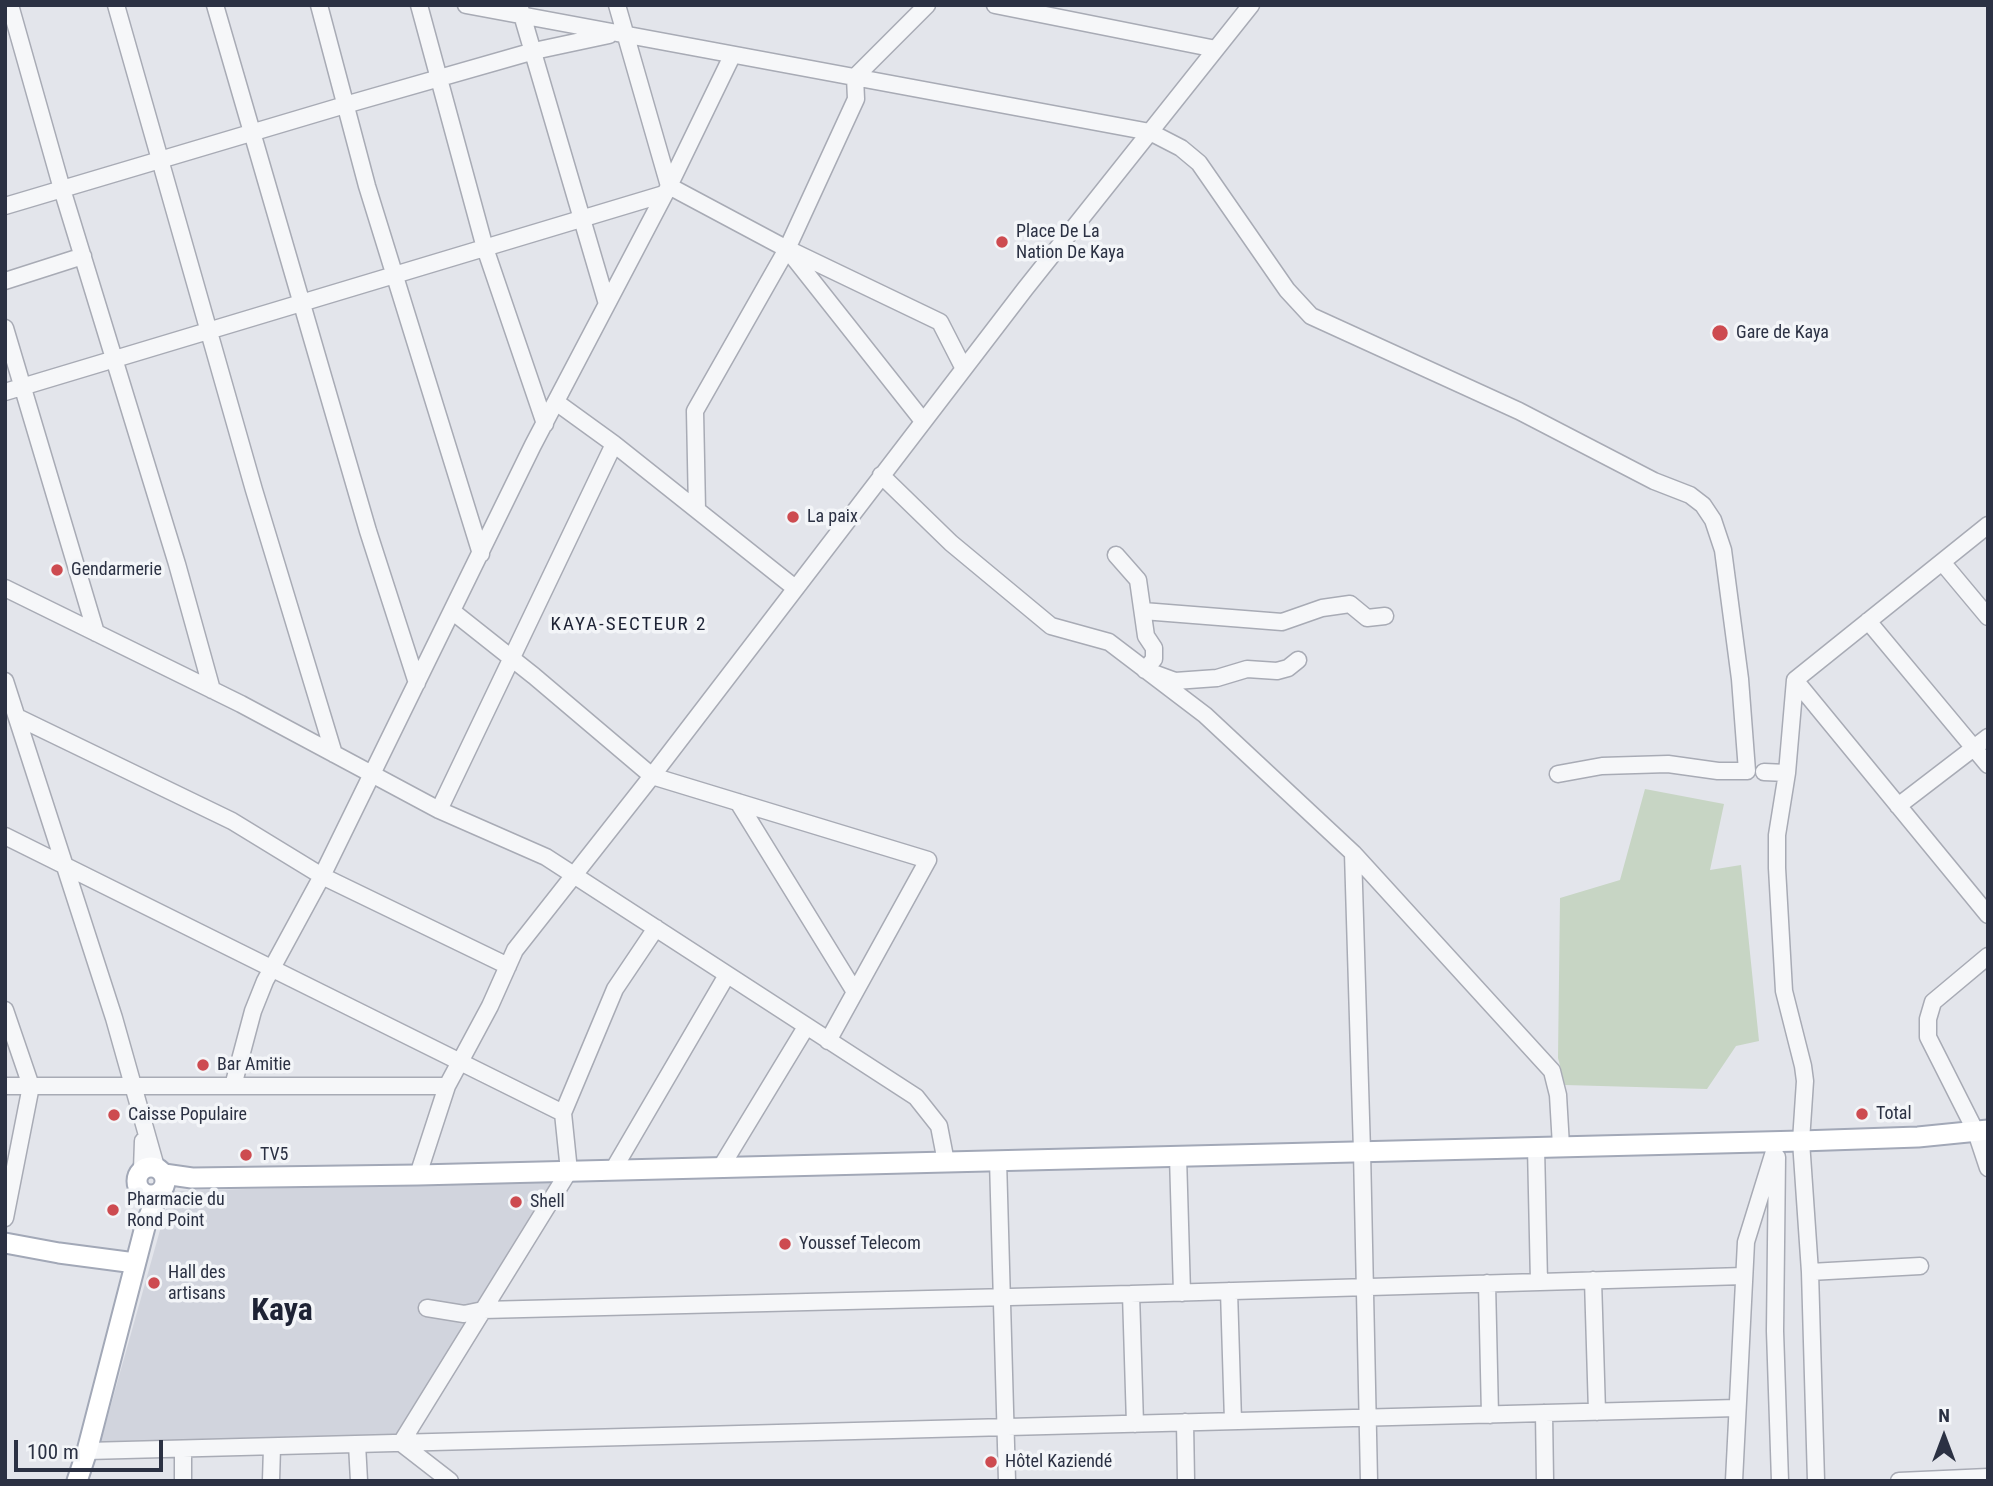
<!DOCTYPE html>
<html>
<head>
<meta charset="utf-8">
<style>
	body { margin:0 }
	#map { position:relative; width:1993px; height:1486px; overflow:hidden; background:#e3e5eb; font-family:"Roboto Condensed",sans-serif }
	canvas { display:block }
	.frame { position:absolute; inset:0; border:7px solid #2b3143; pointer-events:none }
	.north { position:absolute; left:1909px; top:1402px; width:70px; height:70px; -webkit-text-stroke:5px #f3f5f8; paint-order:stroke; rotate:0deg; font-size:19px; font-weight:700; line-height:28px; text-align:center; color:#2b3143 }
	.north::after { content:''; display:block; margin:auto; width:24px; height:32px; background:#2b3143; clip-path:polygon(50% 0,100% 100%,50% 72%,0 100%) }
	.scale { position:absolute; left:14px; top:1440px; width:149px; height:32px; box-sizing:border-box; border:4px solid #2b3143; border-top:0; padding-left:9px; font-size:21px; line-height:24px; white-space:nowrap; color:#2b3143; -webkit-text-stroke:5px #f3f5f8; paint-order:stroke }
</style>
</head>
<body>
<div id="map">
<canvas width="1993" height="1486"></canvas>
<div class="frame"></div>
<div class="north">N</div>
<div class="scale">100 m</div>
</div>
<script>
const ctx = document.querySelector('canvas').getContext('2d');
ctx.lineJoin = 'round';
function fillPath(path, color) { ctx.fillStyle = color; ctx.fill(path, 'evenodd'); }
const shape = rows => new Path2D(rows.map(r => 'M' + r).join(''));
function stroke(path, color, width, dash) { ctx.strokeStyle = color; ctx.lineWidth = width; ctx.lineCap = dash ? 'butt' : 'round'; ctx.setLineDash(dash || []); ctx.stroke(path); }
function label(font, color, halo, rows, align = 'center') {
  ctx.font = font + ' "Roboto Condensed",sans-serif'; ctx.lineWidth = 7; ctx.setLineDash([]); ctx.textBaseline = 'middle'; ctx.strokeStyle = halo; ctx.fillStyle = color; for (const [text, x, y, turn = 0] of rows) {
    ctx.save(); ctx.translate(x, y); ctx.rotate((+turn || 0) * Math.PI / 180); ctx.textAlign = isNaN(turn) ? turn : align; if (halo) ctx.strokeText(text, 0, 0); ctx.fillText(text, 0, 0); ctx.restore();
  }
}
const built = shape([
	[553,1181,399,1435,100,1444,171,1191]
]);
const green = shape([
	[1645,789,1724,804,1710,870,1741,865,1759,1041,1736,1046,1707,1089,1565,1085,1558,1058,1560,898,1620,880]
]);
const minor = shape([
	[10,5,62,189,177,564,212,690],
	[116,5,254,490,334,754],
	[215,5,368,531,417,683],
	[319,5,367,186,481,554],
	[419,5,485,248,545,424],
	[466,5,1150,132,1181,148,1199,163,1287,290,1311,316,1519,411,1654,481,1690,495,1703,505,1713,520,1723,550,1740,679,1747,771,1718,771,1668,764,1602,766,1558,774],
	[995,5,1216,49],
	[520,8,607,304],
	[5,206,345,105,534,51,609,35],
	[787,249,856,99,855,77,927,5],
	[787,249,923,421],
	[792,251,940,322,962,365],
	[5,281,83,256],
	[5,328,96,633],
	[5,392,664,194],
	[556,402,614,444,795,588],
	[881,475,951,543,1051,626,1109,642,1205,715,1353,853,1552,1071,1558,1095,1561,1146],
	[697,510,695,411,787,249,669,186,732,56],
	[1116,555,1138,580,1146,636,1154,648,1154,659,1145,670,1175,681,1217,678,1247,669,1277,671,1288,668,1298,660],
	[1942,562,1988,617],
	[5,588,241,704,439,810,546,857,916,1097,939,1126,946,1162],
	[452,611,534,676,652,776,928,860,828,1041],
	[1143,611,1282,622,1322,608,1350,604,1367,618,1385,616],
	[1868,621,1988,765],
	[1795,680,1988,915],
	[5,681,114,1018,156,1167],
	[17,717,232,821,322,876,508,966],
	[1764,772,1787,773],
	[738,802,855,992],
	[1898,806,1988,737],
	[439,810,614,444],
	[5,836,563,1113],
	[1353,853,1362,1151,1369,1481],
	[1988,956,1933,1002,1928,1019,1928,1037,1976,1132,1988,1168],
	[5,1010,31,1086,5,1218],
	[5,1086,447,1086],
	[233,1086,253,1011,265,981,322,876,533,445,669,186,617,5],
	[1536,1147,1539,1282],
	[1178,1156,1182,1293],
	[1777,1157,1775,1331,1780,1481],
	[998,1160,1007,1481],
	[721,1167,806,1027],
	[142,1169,143,1141],
	[613,1170,727,975],
	[418,1175,447,1086,490,1006,515,950,652,776,1025,289,1251,5],
	[1810,1272,1920,1266],
	[1593,1280,1597,1412],
	[1487,1283,1490,1415],
	[1229,1291,1233,1421],
	[1131,1294,1135,1424],
	[427,1308,464,1314,483,1310,1131,1294,1744,1276],
	[1544,1413,1545,1481],
	[1185,1422,1186,1481],
	[357,1444,359,1481],
	[183,1449,183,1481],
	[87,1451,1737,1408],
	[271,1481,272,1447],
	[450,1481,401,1443,569,1171,563,1113,615,989,656,928],
	[1734,1481,1746,1242,1776,1145],
	[1816,1481,1810,1272,1801,1141,1805,1081,1803,1066,1784,991,1777,868,1777,835,1787,773,1795,680,1988,525],
	[1899,1481,1988,1477]
]);
const major = shape([
	'137 1181a14 14 0 1 1 28 0a14 14 0 1 1-28 0Z',
	[164,1174,192,1178,418,1175,1801,1141,1918,1137,1988,1130],
	[5,1243,59,1253,135,1263],
	[77,1481,87,1451,146,1223,159,1193]
]);
const markers = [
	[1002,242,7,"#cd4b50"],
	[1720,333,9,"#cd4b50"],
	[793,517,7,"#cd4b50"],
	[57,570,7,"#cd4b50"],
	[203,1065,7,"#cd4b50"],
	[1862,1114,7,"#cd4b50"],
	[114,1115,7,"#cd4b50"],
	[246,1155,7,"#cd4b50"],
	[516,1202,7,"#cd4b50"],
	[113,1210,7,"#cd4b50"],
	[785,1244,7,"#cd4b50"],
	[154,1283,7,"#cd4b50"],
	[991,1462,7,"#cd4b50"]
];
const poiNames = [
	["Place De La",1016,232],
	["Nation De Kaya",1016,253],
	["Gare de Kaya",1736,333],
	["La paix",807,517],
	["Gendarmerie",71,570],
	["Bar Amitie",217,1065],
	["Total",1876,1114],
	["Caisse Populaire",128,1115],
	["TV5",260,1155],
	["Pharmacie du",127,1200],
	["Rond Point",127,1221],
	["Shell",530,1202],
	["Youssef Telecom",799,1244],
	["Hall des",168,1273],
	["artisans",168,1294],
	["Hôtel Kaziendé",1005,1462]
];
const neighbourhoodNames = [
	["KAYA-SECTEUR 2",629,625]
];
const townNames = [
	["Kaya",282,1312]
];
fillPath(built, '#d1d4dd');
fillPath(green, '#c7d5c4');
stroke(minor, '#a8abb5', 19);
stroke(major, '#a2a8b7', 23);
stroke(minor, '#f6f7f9', 16);
stroke(major, '#fff', 19);
for (const [x, y, r, color] of markers) { const dot = new Path2D(); dot.arc(x, y, r, 0, 2 * Math.PI); ctx.fillStyle = color; ctx.fill(dot); stroke(dot, '#f3f5f8', 2.5); }
label('18px', '#2b3143', '#f3f5f8', poiNames, 'left');
ctx.letterSpacing = '2px';
label('19px', '#1d2234', '#f3f5f8', neighbourhoodNames);
ctx.letterSpacing = '0px';
label('bold 32px', '#1d2234', '#f3f5f8', townNames);
</script>
</body>
</html>
